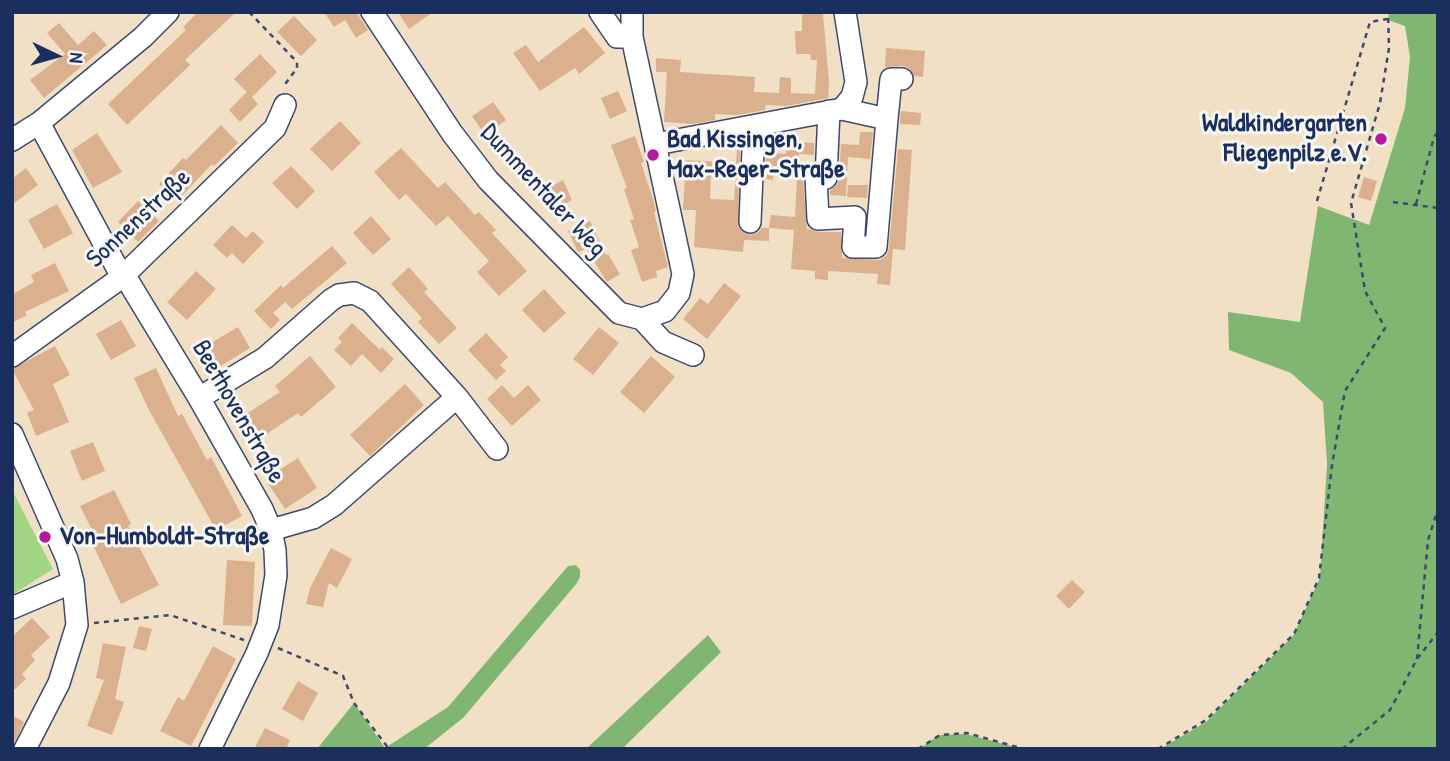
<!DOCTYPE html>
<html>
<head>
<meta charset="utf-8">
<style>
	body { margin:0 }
	#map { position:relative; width:1450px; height:761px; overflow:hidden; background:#f1e0c5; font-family:"Patrick Hand",sans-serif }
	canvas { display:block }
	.frame { position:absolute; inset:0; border:14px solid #1b2f5e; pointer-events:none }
	.north { position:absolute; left:21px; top:21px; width:70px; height:70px; -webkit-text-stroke:5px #f6f6f2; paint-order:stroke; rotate:95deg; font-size:19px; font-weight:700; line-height:28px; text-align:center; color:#1b2f5e }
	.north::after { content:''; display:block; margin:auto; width:24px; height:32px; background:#1b2f5e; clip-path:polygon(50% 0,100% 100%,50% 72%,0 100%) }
</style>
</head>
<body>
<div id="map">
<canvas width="1450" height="761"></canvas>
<div class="frame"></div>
<div class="north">N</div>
</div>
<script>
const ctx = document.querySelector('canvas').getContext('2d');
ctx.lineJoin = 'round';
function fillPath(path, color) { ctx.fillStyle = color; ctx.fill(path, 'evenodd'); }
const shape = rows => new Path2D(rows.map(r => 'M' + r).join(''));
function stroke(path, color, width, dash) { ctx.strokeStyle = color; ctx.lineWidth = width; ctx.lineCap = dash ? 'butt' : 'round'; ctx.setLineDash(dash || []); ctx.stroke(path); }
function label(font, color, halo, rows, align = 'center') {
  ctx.font = font + ' "Patrick Hand",sans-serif'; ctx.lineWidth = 6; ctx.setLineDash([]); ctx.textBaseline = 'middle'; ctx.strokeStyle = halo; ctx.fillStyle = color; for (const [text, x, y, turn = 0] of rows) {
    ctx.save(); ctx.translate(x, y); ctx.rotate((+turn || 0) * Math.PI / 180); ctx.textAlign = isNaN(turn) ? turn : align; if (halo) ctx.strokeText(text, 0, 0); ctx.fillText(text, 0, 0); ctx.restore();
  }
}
const green = shape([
	[12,490,53,569,12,595]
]);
const forest = shape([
	[1389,12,1438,12,1438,749,1160,749,1206,722,1293,636,1320,578,1327,464,1323,402,1291,373,1229,350,1228,312,1300,322,1318,206,1369,225,1405,108,1410,57,1405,26,1388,20],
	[576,565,580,570,580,577,577,583,463,718,424,749,317,749,354,703,385,748,448,707,568,566],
	[708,635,721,652,622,749,586,749],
	[966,734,1019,748,1021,749,919,749,939,735]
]);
const building = shape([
	[198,12,236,12,185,60,190,65,127,125,108,104,186,30,183,27],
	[324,12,356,12,368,30,356,38,345,20,334,27],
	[398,12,433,12,409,29],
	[823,13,829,82,828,98,787,106,766,105,765,110,738,115,715,114,715,120,692,124,664,122,667,72,656,72,656,58,681,60,680,72,755,77,754,92,779,93,780,77,791,78,791,93,815,94,817,60,811,60,810,54,796,54,795,31,802,31,802,14],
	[294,16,317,40,301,56,277,32],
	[59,23,78,45,94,31,107,45,44,98,30,80,65,54,47,33],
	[584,27,605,53,579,74,575,68,540,91,513,53,526,45,538,62],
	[886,48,925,51,923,77,914,76,909,68,903,66,885,67],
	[260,54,277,72,252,97,250,95,258,104,240,122,229,110,247,92,234,79],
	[618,91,627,111,610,119,601,98],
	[493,102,506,120,485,135,472,116],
	[901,111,921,113,920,125,900,124],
	[340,121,361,143,332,171,310,149],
	[221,125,238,143,214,166,212,164,177,201,159,184,183,158,186,160],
	[860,132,873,132,870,159,848,157,846,196,830,195,830,190,836,186,839,179,841,144,859,145],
	[97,133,122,172,93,188,72,150],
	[635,136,644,162,641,163,653,199,656,211,654,212,668,267,656,271,657,277,642,282,631,250,639,247,630,220,634,219,624,189,627,188,611,145],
	[787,141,814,143,814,155,799,154,798,168,774,166,773,180,765,179,766,152,786,154],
	[401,148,438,188,445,182,475,215,479,212,496,230,492,233,527,271,499,296,477,272,489,261,448,216,436,226,406,194,399,200,374,172],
	[737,148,740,148,738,227,744,233,750,235,757,233,762,228,769,228,769,241,744,240,743,252,694,247,696,210,683,210,686,160,736,163],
	[711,174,736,175,734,200,710,199],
	[898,149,912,150,905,250,893,249,890,285,877,284,878,274,828,271,828,280,815,279,815,271,791,269,794,230,769,228,771,215,795,217,797,179,803,180,807,229,819,232,841,232,842,258,880,260,887,255,889,248],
	[291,166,315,191,297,209,272,183],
	[26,168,38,185,12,205,12,179],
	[1364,177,1377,181,1371,201,1358,197],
	[563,180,572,200,554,210,544,190],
	[848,185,868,185,867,198,847,197],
	[138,201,159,221,138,242,118,222],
	[57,204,73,233,44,249,28,220],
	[371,216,391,239,373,255,353,233],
	[590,221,606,255,608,254,620,274,607,282,586,249,578,252,568,231],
	[232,225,246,238,253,231,264,242,243,264,232,253,227,258,213,245],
	[332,246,347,263,292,309,285,302,273,313,280,320,271,329,254,311,281,285,283,288],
	[55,263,69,291,25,312,27,315,12,323,12,288,15,293,34,282,31,275],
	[409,267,428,289,424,292,457,328,439,344,418,322,422,318,391,284],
	[196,271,216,289,187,320,167,302],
	[724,283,741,296,707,339,683,319,700,298,708,304],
	[544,289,566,313,544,333,522,310],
	[121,320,136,346,111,360,96,334],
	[352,323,380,350,382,347,394,359,381,373,362,354,351,366,334,350,342,342,338,338],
	[238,327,250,348,209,373,196,352],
	[599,327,619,343,593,375,573,359],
	[486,333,508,357,500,365,506,371,496,380,468,350],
	[55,346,70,375,53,384,69,422,36,436,27,413,34,410,12,369],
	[310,356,336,387,301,417,298,413,256,441,240,418,280,392,275,386],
	[651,356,675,377,644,413,620,392],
	[156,368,178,416,182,414,207,460,211,457,242,516,216,530,149,410,134,378],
	[405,384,424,405,370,456,350,435],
	[502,385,514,398,528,385,541,400,512,426,487,399],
	[93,442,105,471,82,481,70,451],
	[298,458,317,488,285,509,265,479],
	[114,490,131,524,128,526,159,585,121,604,93,545,98,542,80,506],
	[331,548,352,559,337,588,329,583,323,607,306,604,310,588],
	[227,560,255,562,252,626,223,625],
	[1072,580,1085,592,1069,609,1056,596],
	[32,618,50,637,31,655,35,660,22,674,26,679,12,692,12,637],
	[139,626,152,629,146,651,133,648],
	[103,643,126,647,115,699,124,702,112,735,87,726,104,680,96,678],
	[213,646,236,659,191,746,160,731,178,697,184,701],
	[298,681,318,693,303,721,282,709],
	[12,715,24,722,12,748],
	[265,728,290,740,286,749,254,749]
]);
const path = shape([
	[249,12,297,62,297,68,286,83,285,88],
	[1438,197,1438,204],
	[1317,201,1370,22,1387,19],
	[1393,202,1438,208],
	[1416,204,1434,137,1438,132],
	[94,623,170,615,244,640],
	[278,648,343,676,354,703,389,749],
	[1417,659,1428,540,1438,509],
	[918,749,940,735,967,733,1024,749],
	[1158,749,1206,720,1294,634,1319,578,1332,465,1345,391,1385,328,1365,291,1351,203,1380,103,1389,48,1388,12],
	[1342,749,1390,710,1417,659,1438,632]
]);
const minor = shape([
	[372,12,452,133,488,180,619,313,642,319],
	[600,12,617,37,632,37],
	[632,12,632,37,683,274,679,293,665,311,642,319],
	[829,111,826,178,816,177,818,219,855,217,853,247,876,247,887,119,842,109],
	[887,119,891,79,902,79],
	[39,123,122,277,128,281,199,398,262,509,271,530,275,550,276,575,268,625,257,653,210,749],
	[12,140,39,123,143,37,168,12],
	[656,144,842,109,852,97,856,82,845,12],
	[750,222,754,126],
	[642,319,663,342,693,355],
	[12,356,122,277,275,128,285,105],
	[457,397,497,449],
	[199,398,265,358,331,300,339,295,354,293,370,301,457,397,334,505,313,518,271,530],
	[12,434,67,559,73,582,77,625,59,683,25,749],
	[12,608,73,582]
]);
const markers = [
	[1381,139,7,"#b5179e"],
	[653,155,7,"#b5179e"],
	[45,537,7,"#b5179e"]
];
const poiNames = [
	["Waldkindergarten",1367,124,"right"],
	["Fliegenpilz e.V.",1367,154,"right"],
	["Bad Kissingen,",667,140],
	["Max-Reger-Straße",667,170],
	["Von-Humboldt-Straße",59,537]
];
const streetNames = [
	["Dummentaler Weg",543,191,47],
	["Sonnenstraße",139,219,-43],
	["Beethovenstraße",238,412,60]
];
fillPath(green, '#a2d584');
fillPath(forest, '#81b672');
fillPath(building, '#dab08f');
stroke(minor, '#3b4a6d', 24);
stroke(path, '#3b4a6d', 2.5, [5, 5]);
stroke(minor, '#fff', 21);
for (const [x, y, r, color] of markers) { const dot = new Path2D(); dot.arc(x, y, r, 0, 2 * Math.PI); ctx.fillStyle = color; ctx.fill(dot); stroke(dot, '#f6f6f2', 2.5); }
label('bold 26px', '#1b2f5e', '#f6f6f2', poiNames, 'left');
label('26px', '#1b2f5e', '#f6f6f2', streetNames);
</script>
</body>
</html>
